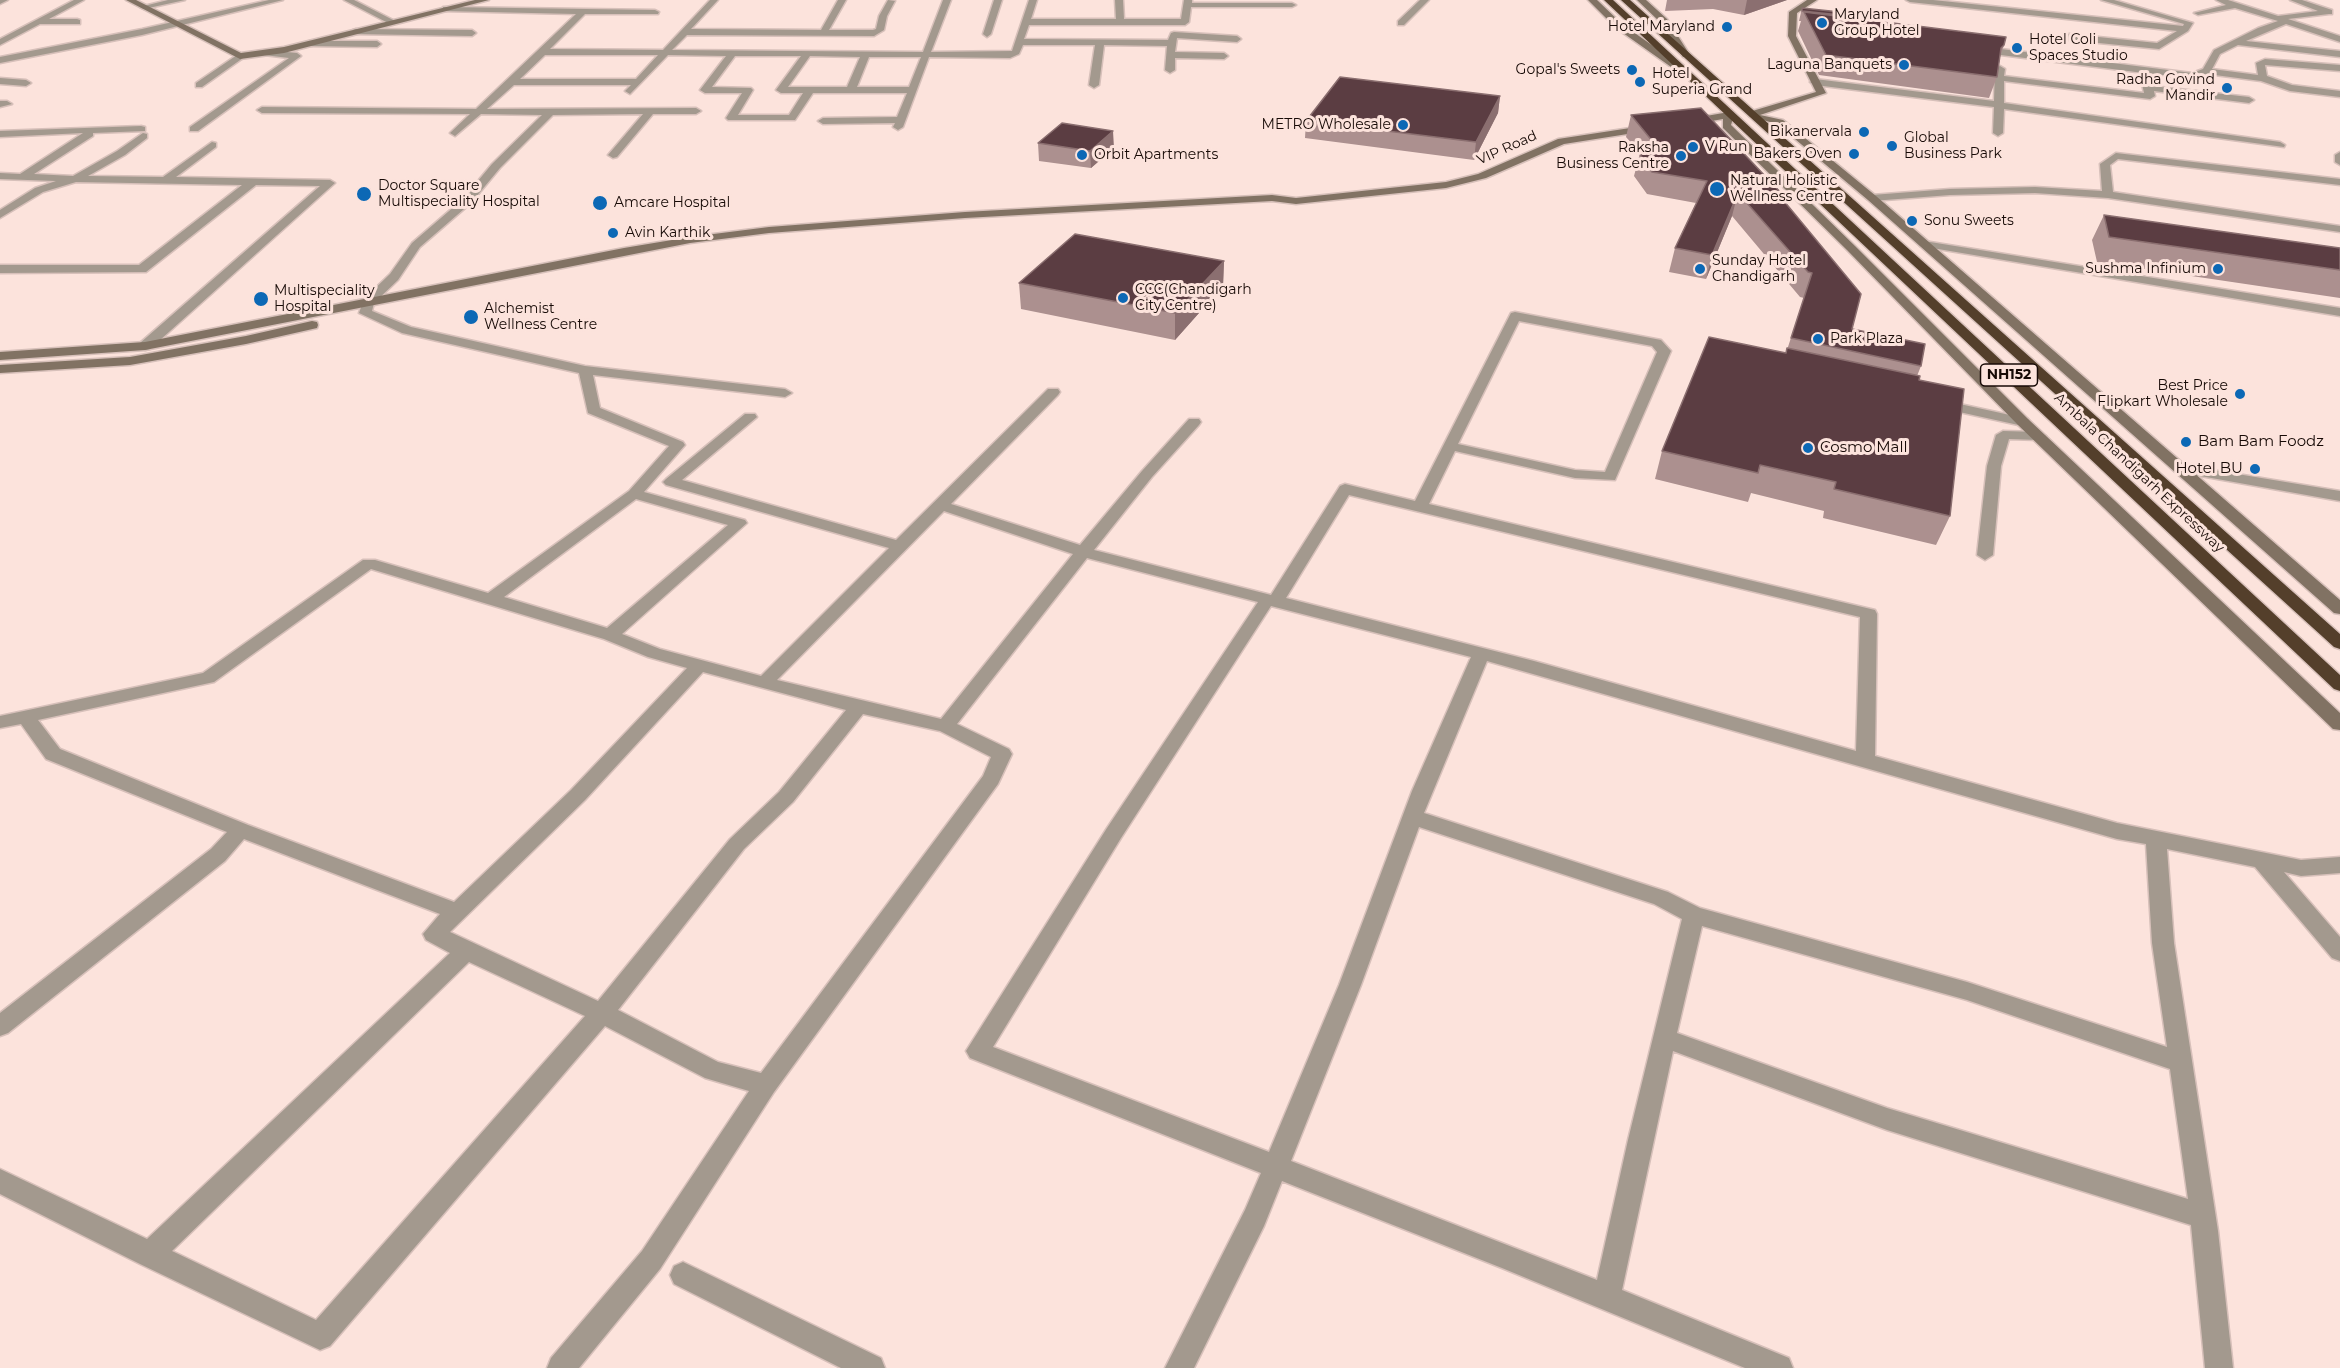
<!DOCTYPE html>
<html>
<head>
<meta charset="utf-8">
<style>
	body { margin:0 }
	canvas { display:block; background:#fce3dc }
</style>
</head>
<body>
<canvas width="2340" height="1368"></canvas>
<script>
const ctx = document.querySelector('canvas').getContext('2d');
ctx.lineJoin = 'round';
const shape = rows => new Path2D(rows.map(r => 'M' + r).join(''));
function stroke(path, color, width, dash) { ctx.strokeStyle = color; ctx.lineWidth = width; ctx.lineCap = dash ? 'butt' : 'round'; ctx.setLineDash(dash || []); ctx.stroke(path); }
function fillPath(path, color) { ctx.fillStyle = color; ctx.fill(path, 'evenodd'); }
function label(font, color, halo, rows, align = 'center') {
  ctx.font = font + ' Montserrat,sans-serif'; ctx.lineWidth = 6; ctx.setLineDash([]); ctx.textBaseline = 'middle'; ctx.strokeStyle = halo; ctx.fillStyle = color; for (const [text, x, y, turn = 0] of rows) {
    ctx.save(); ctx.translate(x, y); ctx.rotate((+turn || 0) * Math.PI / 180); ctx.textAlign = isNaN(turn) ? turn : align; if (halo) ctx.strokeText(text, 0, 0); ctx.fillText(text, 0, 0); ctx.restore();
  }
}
const street = shape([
	[0,0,8,0,0,4,0,0],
	[74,0,84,0,49,19,77,19,80,20,80,24,40,24,0,45,0,39,74,0],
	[168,0,185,0,144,9,140,7,168,0],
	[269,0,283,0,142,35,0,63,0,57,142,29,269,0],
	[344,0,354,0,397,22,390,24,344,0],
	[710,0,718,0,691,29,821,30,838,0,846,0,829,30,873,30,876,29,879,16,888,0,895,1,887,16,884,30,874,36,687,35,672,50,923,52,943,0,951,0,931,52,1012,51,1029,0,1037,0,1031,19,1116,19,1115,0,1123,0,1124,19,1181,19,1184,0,1192,0,1192,3,1292,3,1296,5,1292,7,1191,7,1189,22,1185,25,1029,25,1024,39,1168,40,1171,33,1174,32,1237,36,1241,39,1237,42,1177,38,1175,52,1224,53,1228,56,1224,59,1175,58,1175,70,1170,73,1165,70,1167,46,1104,45,1099,85,1094,88,1089,85,1095,45,1023,45,1019,54,1010,58,929,57,903,127,898,130,893,127,895,123,823,124,818,121,823,118,897,117,907,93,813,93,795,120,728,120,726,118,742,93,705,93,700,90,726,56,668,55,630,94,625,91,631,85,514,85,487,109,696,108,701,111,696,114,653,114,617,157,613,158,608,155,643,114,553,115,500,168,471,203,420,247,398,280,374,303,372,311,411,327,585,366,785,389,792,393,785,397,593,375,600,408,683,442,685,445,644,492,745,520,747,523,622,634,660,649,761,676,889,548,666,485,663,482,666,479,745,414,755,414,757,417,682,480,896,540,1048,389,1058,389,1060,392,1058,395,951,504,1080,545,1142,471,1189,419,1199,419,1201,422,1199,425,1152,477,1094,550,1271,595,1340,486,1345,484,1415,501,1511,313,1515,312,1661,340,1671,351,1615,480,1575,478,1455,451,1429,504,1875,610,1877,614,1875,756,2117,823,2301,860,2340,857,2340,873,2301,876,2284,872,2340,937,2340,961,2332,958,2255,867,2167,849,2174,943,2218,1231,2233,1368,2205,1368,2191,1225,1887,1130,1673,1051,1622,1290,1789,1358,1793,1368,1745,1368,1502,1268,1282,1181,1264,1226,1194,1368,1165,1368,1245,1210,1261,1173,970,1058,966,1051,1107,828,1258,602,1087,558,957,724,1009,749,1012,754,998,784,774,1092,660,1269,579,1368,547,1368,551,1358,642,1251,749,1091,705,1078,605,1026,330,1346,320,1350,140,1264,0,1194,0,1169,147,1239,450,953,426,940,423,934,440,914,244,839,225,861,8,1033,0,1036,0,1013,211,849,227,832,46,759,21,724,0,728,0,716,203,673,363,560,375,560,488,593,629,491,669,446,588,413,579,373,402,333,359,313,364,299,390,274,412,243,463,199,492,164,542,115,481,114,455,136,450,133,470,114,262,113,257,110,262,107,476,109,576,14,443,11,443,7,446,7,655,10,659,12,658,14,585,14,550,49,663,50,710,0],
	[545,55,658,55,636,79,520,79,545,55],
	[735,56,801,56,776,90,781,93,803,93,789,115,738,115,753,90,751,88,712,87,735,56],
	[810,56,860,57,847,87,788,87,810,56],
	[869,57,921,57,909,87,857,87,869,57],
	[1519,321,1652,346,1657,352,1605,472,1575,470,1458,444,1519,321],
	[1349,495,1860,617,1856,751,1534,661,1286,598,1349,495],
	[636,499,728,525,607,628,504,597,636,499],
	[944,511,1073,554,941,719,777,680,944,511],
	[371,569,604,639,648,657,687,668,571,790,454,902,248,825,60,749,38,720,214,682,371,569],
	[1271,606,1471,657,1412,791,1339,985,1269,1152,993,1047,1121,838,1271,606],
	[1487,661,2117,839,2146,844,2152,943,2167,1047,1967,982,1700,908,1668,892,1424,813,1487,661],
	[703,672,846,710,779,792,730,839,598,1001,450,932,585,800,703,672],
	[863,714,940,731,991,757,983,776,761,1073,718,1062,618,1010,744,849,793,802,863,714],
	[1419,827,1654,904,1682,919,1628,1140,1597,1280,1291,1161,1361,985,1419,827],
	[1702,926,1967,1000,2170,1069,2188,1199,1887,1108,1677,1033,1702,926],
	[469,962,585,1016,316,1320,172,1251,469,962],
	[994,0,1002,0,991,34,987,37,983,34,994,0],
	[1420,0,1429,0,1404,25,1398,25,1398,21,1420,0],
	[1906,0,1933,0,2183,26,2184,24,2101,0,2114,0,2193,23,2188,31,2159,49,2069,40,2065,37,2069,34,2157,43,2177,31,1910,2,1906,0],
	[2216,0,2228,0,2278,16,2318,11,2290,0,2302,0,2332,10,2332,14,2329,14,2288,19,2340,36,2340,42,2286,24,2246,41,2340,51,2340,57,2238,45,2220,54,2212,69,2258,75,2256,63,2265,59,2340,65,2340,71,2265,65,2267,76,2292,85,2340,91,2340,97,2290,91,2261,81,2207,74,2193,79,2148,73,2152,86,2249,97,2254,100,2249,103,2154,91,2155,96,2150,99,2004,81,2004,103,2280,142,2285,145,2284,147,2004,109,2003,133,1998,136,1993,133,1994,107,1815,85,1810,82,1815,79,1994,101,1995,69,2000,66,2005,69,2004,76,2144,93,2140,75,2144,73,1977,52,1973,49,1977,46,2192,73,2203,69,2214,50,2258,28,2278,21,2235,8,2198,15,2194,13,2226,5,2216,0],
	[356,29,472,30,476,33,472,36,353,34,353,30,356,29],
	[310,41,377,41,381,44,377,47,307,46,307,42,310,41],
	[267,50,297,53,301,56,198,131,190,131,190,127,289,58,264,55,264,51,267,50],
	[240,53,244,56,243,58,202,87,196,87,196,83,240,53],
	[0,78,26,80,31,83,26,86,0,84,0,78],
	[0,101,7,101,12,104,0,107,0,101],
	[141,126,145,127,145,131,93,133,93,136,34,174,73,176,117,151,143,133,147,134,147,138,125,155,88,176,163,177,212,142,216,143,216,147,176,177,330,180,335,183,150,349,145,350,138,346,140,343,320,186,256,185,146,272,0,273,0,265,139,265,242,185,76,182,43,192,0,218,0,210,35,188,56,181,0,179,0,173,20,174,83,133,0,137,0,131,141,126],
	[2340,152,2340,165,2335,162,2335,155,2340,152],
	[2116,153,2340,179,2340,185,2118,159,2110,165,2113,192,2340,226,2340,232,2108,198,2035,193,1950,195,1872,201,1867,198,1872,195,1950,189,2035,187,2102,191,2100,164,2116,153],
	[1924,241,2340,308,2340,316,1920,246,1920,242,1924,241],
	[1937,399,2028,419,2030,422,2023,426,1932,406,1930,403,1932,400,1937,399],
	[2003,431,2039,432,2046,436,2039,440,2009,439,2001,466,1993,555,1985,560,1977,555,1987,466,1996,435,2003,431],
	[2183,465,2340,491,2340,501,2178,472,2176,469,2178,466,2183,465],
	[683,1262,881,1358,885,1368,841,1368,674,1284,670,1275,674,1266,683,1262]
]);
const secondary = shape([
	[126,0,136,0,241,53,284,47,475,0,489,0,284,53,240,59,126,0],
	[1588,0,1597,0,1622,24,1680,65,1680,69,1674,69,1616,28,1588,0],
	[1637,0,1646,0,1667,19,1690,55,1689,57,1683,57,1661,23,1637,0],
	[1807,0,1817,0,1797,13,1796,36,1826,93,1760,115,1783,120,1876,196,2340,600,2340,614,2334,613,1868,200,1777,124,1749,116,1749,112,1816,92,1788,36,1789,12,1807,0],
	[1729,112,1734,115,1731,125,1855,246,2028,419,2340,713,2340,730,2333,729,2018,425,1847,250,1723,128,1723,119,1689,125,1684,122,1689,119,1729,112],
	[1650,125,1655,128,1653,130,1564,144,1486,178,1446,188,1296,204,1272,201,965,218,769,233,690,243,624,256,145,350,0,360,0,352,145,342,624,248,690,237,769,227,965,212,1272,195,1296,198,1446,182,1478,174,1558,139,1650,125],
	[312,321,317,322,318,325,317,328,246,344,130,365,0,373,0,365,130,357,246,336,312,321]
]);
const highway = shape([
	[1604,0,1613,0,2340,675,2340,691,2334,689,1604,0],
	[1621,0,1630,0,2340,634,2340,649,2334,647,1621,0]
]);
const wall = shape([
	[1667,0,1787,0,1744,15,1713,9,1665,11],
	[1802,8,1839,16,2004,45,2000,57,1997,77,1989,98,1819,75,1798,31,1801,21,1799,21],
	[1500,96,1498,113,1474,160,1305,138,1306,121],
	[1631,115,1783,195,1782,199,1852,329,1921,366,1917,376,1950,516,1936,545,1823,518,1824,511,1751,493,1748,502,1655,479,1662,451,1786,353,1804,298,1800,297,1732,216,1706,279,1669,272,1675,248,1696,203,1647,194,1634,176,1640,153,1626,137],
	[1038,143,1114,148,1091,168,1039,161],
	[2104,215,2340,248,2340,298,2097,262,2092,240],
	[1224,261,1223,286,1175,340,1021,309,1019,283]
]);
const shadedWall = shape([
	[1747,0,1787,0,1744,15],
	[1500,96,1498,113,1474,160,1476,142],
	[1113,131,1114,148,1091,168,1090,151],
	[1738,193,1732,216,1706,279,1712,255],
	[1224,261,1223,286,1175,340,1175,313]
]);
const building = shape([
	[1802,8,1840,12,1840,15,1802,11,1802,8],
	[1804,12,2006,37,2004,45,2001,48,1997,77,1826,55,1804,12],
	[1340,77,1500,96,1476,142,1306,121,1340,77],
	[1701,108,1783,195,1779,195,1861,294,1852,329,1925,344,1921,366,1791,338,1812,273,1808,272,1738,193,1712,255,1675,248,1707,181,1652,172,1639,153,1662,153,1631,115,1701,108],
	[1062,123,1113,131,1090,151,1038,143,1062,123],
	[2104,215,2340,248,2340,270,2109,237,2104,215],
	[1075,234,1224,261,1175,313,1019,283,1075,234],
	[1709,337,1786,353,1787,348,1920,376,1919,380,1964,389,1950,516,1834,489,1836,482,1760,465,1758,473,1662,451,1709,337]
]);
const markers = [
	[1822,23,6,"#0c68b5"],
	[1727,27,6,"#0c68b5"],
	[2017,48,6,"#0c68b5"],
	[1904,65,6,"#0c68b5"],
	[1632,70,6,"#0c68b5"],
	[1640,82,6,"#0c68b5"],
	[2227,88,6,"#0c68b5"],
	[1403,125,6,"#0c68b5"],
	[1864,132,6,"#0c68b5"],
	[1892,146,6,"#0c68b5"],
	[1693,147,6,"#0c68b5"],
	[1854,154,6,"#0c68b5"],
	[1082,155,6,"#0c68b5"],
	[1681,156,6,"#0c68b5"],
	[1717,189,8,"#0c68b5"],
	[364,194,8,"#0c68b5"],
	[600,203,8,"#0c68b5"],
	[1912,221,6,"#0c68b5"],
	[613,233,6,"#0c68b5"],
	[1700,269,6,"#0c68b5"],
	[2218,269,6,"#0c68b5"],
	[1123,298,6,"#0c68b5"],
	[261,299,8,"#0c68b5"],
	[471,317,8,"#0c68b5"],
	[1818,339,6,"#0c68b5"],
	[2240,394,6,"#0c68b5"],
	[2186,442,6,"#0c68b5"],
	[1808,448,6,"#0c68b5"],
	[2255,469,6,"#0c68b5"]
];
const farPoinames = [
	["Maryland",1834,15],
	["Group Hotel",1834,31],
	["Hotel Maryland",1715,27,"right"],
	["Hotel Coli",2029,40],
	["Spaces Studio",2029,56],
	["Laguna Banquets",1892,65,"right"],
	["Gopal's Sweets",1620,70,"right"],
	["Hotel",1652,74],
	["Superia Grand",1652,90],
	["Radha Govind",2215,80,"right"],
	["Mandir",2215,96,"right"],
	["METRO Wholesale",1391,125,"right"],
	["Bikanervala",1852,132,"right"],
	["Global",1904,138],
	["Business Park",1904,154],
	["V Run",1705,147],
	["Raksha",1669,148,"right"],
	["Business Centre",1669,164,"right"],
	["Bakers Oven",1842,154,"right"],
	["Orbit Apartments",1094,155],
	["Natural Holistic",1730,181],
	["Wellness Centre",1730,197],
	["Doctor Square",378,186],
	["Multispeciality Hospital",378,202],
	["Amcare Hospital",614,203],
	["Sonu Sweets",1924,221],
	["Avin Karthik",625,233],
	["Sunday Hotel",1712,261],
	["Chandigarh",1712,277],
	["Sushma Infinium",2206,269,"right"],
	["CCC(Chandigarh",1135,290],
	["City Centre)",1135,306],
	["Multispeciality",274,291],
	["Hospital",274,307],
	["Alchemist",484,309],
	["Wellness Centre",484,325],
	["Park Plaza",1830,339],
	["Best Price",2228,386,"right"],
	["Flipkart Wholesale",2228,402,"right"]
];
const farStreetnames = [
	["VIP Road",1507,148,-24],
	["Ambala Chandigarh Expressway",2139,473,43]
];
const shields = [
	[2009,375,57]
];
const shieldNames = [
	["NH152",2009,375]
];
const poiNames = [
	["Bam Bam Foodz",2198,442],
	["Cosmo Mall",1820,448],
	["Hotel BU",2243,469,"right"]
];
stroke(street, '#d7c0ba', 3);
stroke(secondary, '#d7c0ba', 3);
stroke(highway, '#d7c0ba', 3);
fillPath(street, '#a3998e');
fillPath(secondary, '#817263');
fillPath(highway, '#543f2b');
fillPath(wall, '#ac908f');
fillPath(shadedWall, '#8b6f70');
fillPath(building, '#5b3d42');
stroke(building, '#8b6f70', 1.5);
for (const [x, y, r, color] of markers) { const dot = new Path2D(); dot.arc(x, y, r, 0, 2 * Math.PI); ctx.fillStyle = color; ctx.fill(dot); stroke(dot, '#fce3dc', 2); }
label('14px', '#170a06', '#fce3dc', farPoinames, 'left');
label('14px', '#170a06', '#fce3dc', farStreetnames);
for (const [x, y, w] of shields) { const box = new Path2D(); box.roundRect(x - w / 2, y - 11, w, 22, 4.5); ctx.fillStyle = '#fce3dc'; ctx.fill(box); stroke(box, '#170a06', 1.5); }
label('bold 14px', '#170a06', null, shieldNames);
label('15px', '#170a06', '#fce3dc', poiNames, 'left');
</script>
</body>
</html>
